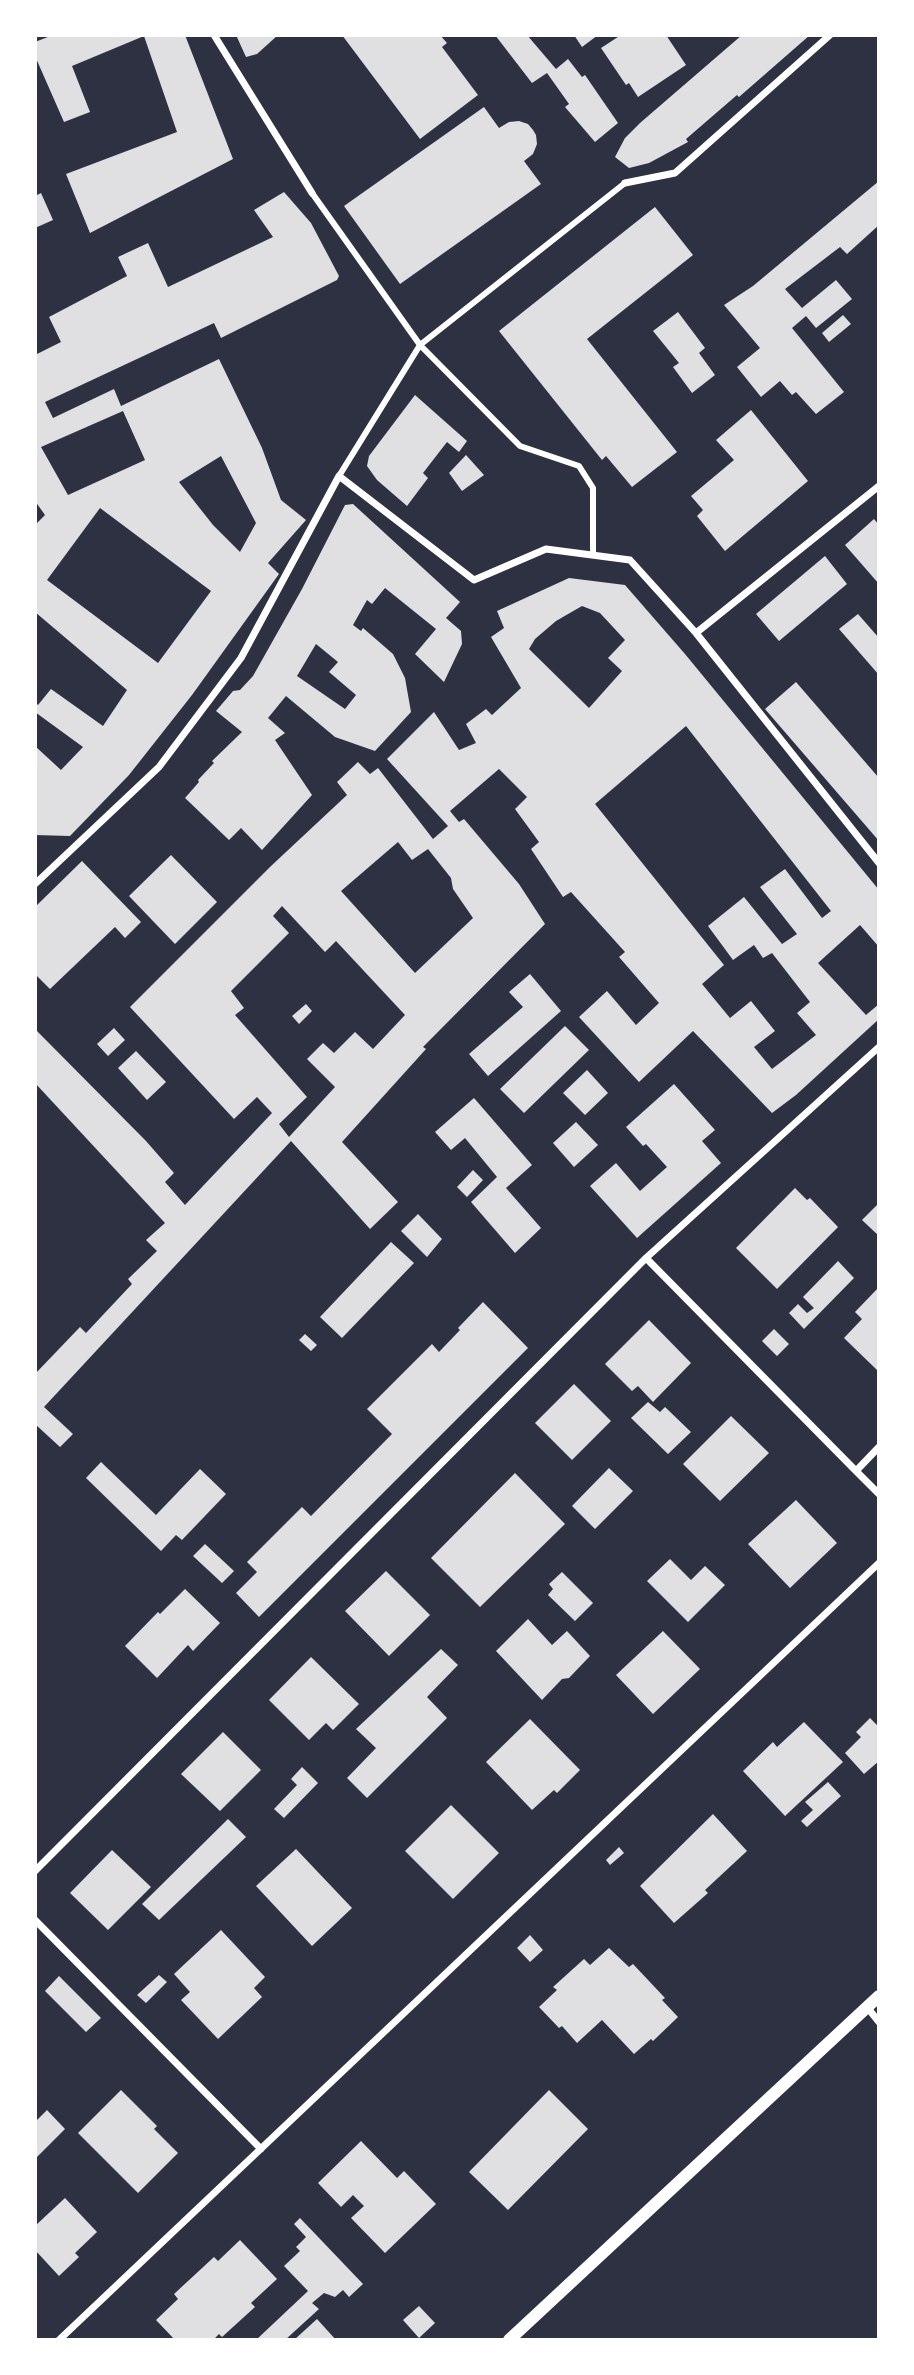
<!DOCTYPE html>
<html>
<head>
<meta charset="utf-8">
<style>
	body { margin:0 }
	#map { position:relative; width:914px; height:2375px; overflow:hidden; background:#2d3142; font-family:Poppins,sans-serif }
	canvas { display:block }
	.frame { position:absolute; inset:0; border:37px solid #fff; pointer-events:none }
</style>
</head>
<body>
<div id="map">
<canvas width="914" height="2375"></canvas>
<div class="frame"></div>
</div>
<script>
const ctx = document.querySelector('canvas').getContext('2d');
ctx.lineJoin = 'round';
function fillPath(path, color) { ctx.fillStyle = color; ctx.fill(path, 'evenodd'); }
const shape = rows => new Path2D(rows.map(r => 'M' + r).join(''));
function stroke(path, color, width, dash) { ctx.strokeStyle = color; ctx.lineWidth = width; ctx.lineCap = dash ? 'butt' : 'round'; ctx.setLineDash(dash || []); ctx.stroke(path); }
const building = shape([
	[53,35,185,35,233,159,90,233,66,174,177,132,144,36,72,66,90,112,64,122,35,56,35,42],
	[236,35,278,35,257,54,246,57],
	[342,35,440,35,447,43,442,47,478,95,420,139],
	[495,35,527,35,556,69,568,59,582,77,585,75,618,123,595,142,565,107,569,104,547,73,532,83],
	[574,35,598,35,582,47],
	[621,35,666,35,686,65,638,97,629,83,626,85,601,48],
	[742,35,810,35,739,97,737,95,686,139,688,142,649,163,629,168,615,157,625,138,640,123],
	[484,107,499,128,509,122,519,121,528,124,533,130,536,135,537,144,533,154,524,161,541,184,400,284,344,206],
	[879,181,879,225,847,254,840,247,785,289,802,308,836,280,852,299,816,328,806,316,792,328,844,392,816,414,796,392,792,395,780,381,761,397,737,367,760,348,724,305,753,286],
	[284,192,311,223,339,276,337,280,221,338,214,323,45,402,53,418,114,389,121,406,219,359,262,448,281,500,306,520,268,563,279,574,192,695,129,775,70,836,35,835,35,746,61,770,83,747,35,712,35,702,38,705,51,689,103,726,127,690,35,612,35,525,45,515,35,501,35,355,61,342,49,317,127,276,118,257,148,243,168,287,273,237,254,210],
	[123,411,145,460,68,495,41,447],
	[221,456,256,523,240,552,213,525,179,482],
	[100,508,211,591,158,663,47,580],
	[41,193,53,220,35,228,35,196],
	[655,207,693,255,587,339,677,452,632,487,606,456,602,460,499,331],
	[678,312,705,348,699,353,715,375,692,393,673,367,679,363,653,331],
	[843,315,851,324,829,342,822,333],
	[415,395,467,441,459,452,447,442,423,473,428,478,407,506,377,480,367,466,369,456],
	[751,410,808,481,725,551,697,516,703,510,691,496,734,460,716,440],
	[466,455,484,475,462,491,449,473],
	[353,504,460,602,446,618,461,631,462,644,444,682,415,654,436,629,385,588,372,604,367,600,353,625,361,631,363,628,393,654,405,678,411,712,375,751,335,737,286,696,268,718,285,733,275,740,312,795,262,850,241,828,229,840,185,798,199,782,198,780,214,763,212,761,242,732,216,711,233,691,240,690,253,676,302,589,345,505],
	[316,644,338,662,329,672,356,695,345,709,297,676],
	[874,519,879,525,879,584,845,545],
	[825,556,847,584,779,641,756,614],
	[569,578,625,585,685,654,879,890,879,947,860,925,818,963,866,1015,879,1004,879,1019,796,1095,772,1113,693,1031,639,1082,579,1017,607,991,636,1025,659,1003,619,957,625,952,571,892,563,897,531,849,539,842,515,809,527,797,499,769,450,811,459,822,464,819,519,884,545,924,423,1047,426,1049,342,1142,398,1202,370,1229,291,1141,44,1407,73,1434,60,1447,35,1424,35,1374,80,1327,86,1333,132,1284,128,1279,157,1251,146,1240,165,1223,35,1083,35,1029,146,1141,174,1173,165,1182,185,1205,272,1113,257,1097,234,1119,130,1007,271,866,347,795,337,782,358,762,370,774,378,768,433,839,448,826,387,759,434,712,459,750,476,743,466,724,486,709,492,715,521,688,491,637,504,628,497,611],
	[582,606,600,613,625,640,608,658,622,671,589,708,529,649,535,639,556,621],
	[686,726,831,911,822,918,785,869,760,887,797,934,782,944,744,897,708,926,733,960,754,945,763,958,772,953,810,1002,797,1013,816,1035,772,1069,754,1047,775,1031,751,1001,730,1018,702,984,724,965,595,804],
	[398,842,412,860,428,849,451,878,453,889,473,918,415,973,341,891],
	[282,906,325,952,336,941,405,1015,373,1049,355,1032,334,1053,323,1043,307,1059,335,1087,289,1137,279,1124,307,1097,235,1015,244,1008,231,991,289,933,273,916],
	[858,614,879,638,879,675,839,629],
	[796,682,879,778,879,841,765,709],
	[171,855,217,902,175,944,129,896],
	[82,861,141,922,125,938,115,927,50,989,35,974,35,907],
	[530,974,561,1011,488,1076,469,1054,523,1007,509,992],
	[306,1004,312,1011,299,1024,292,1016],
	[565,1026,589,1050,524,1113,500,1089],
	[114,1028,125,1040,108,1056,97,1044],
	[136,1051,166,1082,147,1100,118,1068],
	[587,1070,608,1093,585,1115,563,1093],
	[674,1084,715,1130,702,1141,721,1163,637,1238,590,1186,616,1163,640,1191,667,1167,646,1144,643,1146,626,1127],
	[474,1098,532,1165,506,1188,541,1228,515,1253,471,1202,497,1177,465,1138,451,1150,435,1132],
	[576,1122,598,1145,574,1167,553,1143],
	[473,1170,483,1180,467,1197,457,1187],
	[795,1188,807,1200,810,1198,838,1227,777,1289,736,1248],
	[879,1203,879,1236,862,1220],
	[418,1214,442,1239,427,1257,401,1231],
	[391,1242,414,1263,342,1338,320,1317],
	[838,1261,854,1278,804,1329,789,1313,798,1304,807,1313,814,1308,803,1297],
	[879,1287,879,1367,877,1370,844,1338,862,1319,855,1312],
	[483,1302,528,1348,259,1617,236,1593,257,1572,247,1562,302,1507,311,1516,392,1434,367,1409,432,1344,439,1352,460,1330,458,1328],
	[649,1320,691,1363,653,1402,638,1386,632,1391,605,1364],
	[774,1329,789,1344,777,1356,762,1341],
	[305,1334,317,1345,311,1351,299,1340],
	[574,1384,611,1421,572,1460,535,1423],
	[648,1402,660,1412,665,1407,691,1432,668,1454,631,1418],
	[731,1416,769,1453,720,1501,683,1464],
	[101,1462,156,1515,200,1469,226,1494,182,1540,176,1535,161,1551,86,1478],
	[609,1468,633,1491,595,1529,572,1506],
	[515,1473,565,1524,480,1607,431,1558],
	[796,1500,837,1543,790,1588,748,1544],
	[205,1544,234,1571,222,1583,193,1556],
	[670,1559,691,1580,705,1566,725,1585,688,1622,647,1581],
	[386,1571,430,1615,389,1656,345,1611],
	[562,1572,593,1603,575,1621,548,1595,553,1589,549,1584],
	[185,1589,220,1623,193,1651,188,1645,157,1678,125,1646,158,1612,160,1614],
	[528,1619,552,1645,567,1631,590,1656,569,1678,562,1679,542,1700,496,1651],
	[663,1631,700,1669,653,1714,616,1675],
	[441,1649,458,1665,427,1697,447,1718,367,1798,347,1778,376,1748,356,1729],
	[311,1657,359,1704,333,1730,326,1723,309,1740,269,1700],
	[870,1718,879,1727,879,1761,864,1774,845,1753,861,1737,856,1732],
	[530,1719,580,1770,557,1793,554,1790,532,1810,486,1762],
	[804,1722,843,1762,785,1816,743,1771,773,1742,777,1747],
	[223,1732,261,1770,220,1811,181,1774],
	[302,1767,318,1783,284,1818,274,1809,297,1785,291,1779],
	[828,1782,841,1796,807,1827,801,1821,813,1810,805,1802],
	[451,1805,499,1853,453,1899,405,1851],
	[713,1814,747,1851,705,1890,708,1893,674,1923,640,1886],
	[228,1819,246,1837,159,1920,142,1904],
	[619,1847,624,1853,610,1865,606,1860],
	[296,1849,352,1908,312,1946,256,1886],
	[112,1850,151,1887,108,1930,70,1893],
	[221,1930,265,1977,254,1988,262,1997,218,2039,181,2000,190,1992,174,1974],
	[530,1935,543,1950,530,1962,517,1948],
	[609,1948,629,1967,633,1964,665,1998,662,2000,678,2017,653,2041,651,2039,634,2054,602,2020,577,2043,562,2026,559,2028,539,2007,557,1990,553,1987,584,1959,590,1965],
	[159,1975,167,1982,146,2003,137,1995],
	[59,1976,101,2018,86,2032,45,1991],
	[121,2090,157,2126,154,2129,178,2153,138,2193,78,2133],
	[549,2090,588,2129,508,2210,469,2172],
	[47,2110,65,2129,35,2159,35,2122],
	[361,2141,397,2178,404,2171,436,2204,385,2253,351,2218,364,2206,353,2195,341,2207,318,2183],
	[65,2198,97,2232,75,2253,79,2257,59,2276,35,2250,35,2226],
	[300,2218,363,2284,349,2297,343,2290,335,2297,324,2293,312,2303,319,2309,285,2340,256,2340,308,2291,284,2266,300,2251,296,2247,306,2237,294,2224],
	[240,2240,277,2279,251,2303,255,2307,222,2337,219,2334,213,2340,175,2340,156,2320,178,2299,174,2294,214,2257,218,2261],
	[419,2306,435,2323,419,2338,403,2320],
	[317,2319,336,2340,294,2340]
]);
const pedestrian = shape([
	[312,193,420,345,520,446,579,466,593,488,593,555],
	[339,476,420,345,625,183]
]);
const minor = shape([
	[214,35,312,193],
	[625,183,675,173,830,35],
	[696,633,879,486],
	[35,884,159,767,241,658,339,476,474,580,546,549,630,560,696,633,879,863],
	[646,1258,856,1471],
	[879,1447,856,1471,879,1494],
	[35,1871,646,1258,879,1047],
	[35,1920,261,2149],
	[867,2007,879,2022],
	[59,2340,879,1563]
]);
const tertiary = shape([
	[509,2340,879,1996]
]);
fillPath(building, '#e0e0e3');
stroke(pedestrian, '#fff', 6);
stroke(minor, '#fff', 7);
stroke(tertiary, '#fff', 12);
</script>
</body>
</html>
